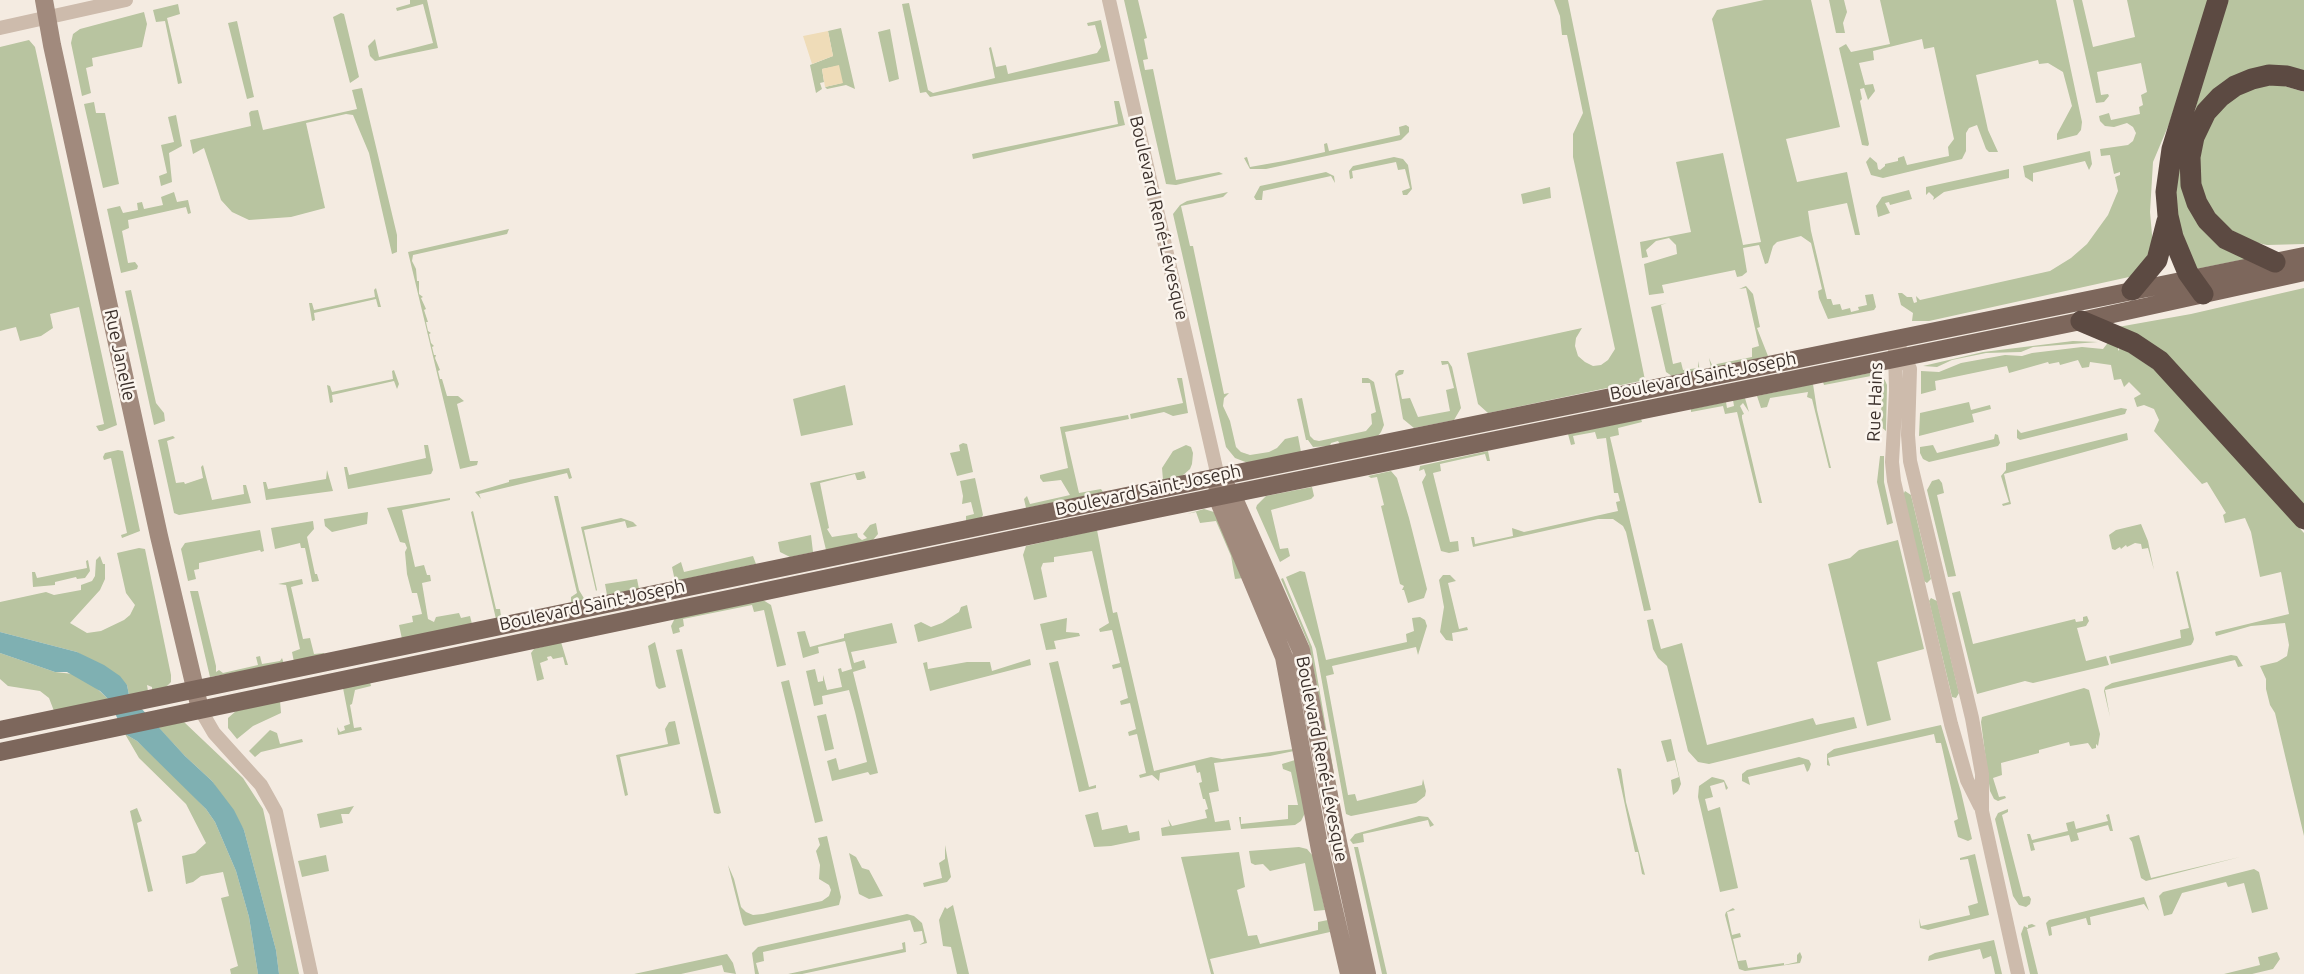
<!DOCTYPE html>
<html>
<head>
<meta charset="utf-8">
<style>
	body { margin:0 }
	canvas { display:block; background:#f4ebe1 }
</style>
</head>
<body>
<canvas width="2304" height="974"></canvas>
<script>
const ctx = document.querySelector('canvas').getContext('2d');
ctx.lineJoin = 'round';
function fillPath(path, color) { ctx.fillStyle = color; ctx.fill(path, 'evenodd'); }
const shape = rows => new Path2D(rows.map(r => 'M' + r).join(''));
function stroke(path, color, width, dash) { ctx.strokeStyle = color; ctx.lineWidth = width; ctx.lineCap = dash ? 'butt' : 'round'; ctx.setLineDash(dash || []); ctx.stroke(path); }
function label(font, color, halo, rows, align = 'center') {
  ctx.font = font + ' Ubuntu,sans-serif'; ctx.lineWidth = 5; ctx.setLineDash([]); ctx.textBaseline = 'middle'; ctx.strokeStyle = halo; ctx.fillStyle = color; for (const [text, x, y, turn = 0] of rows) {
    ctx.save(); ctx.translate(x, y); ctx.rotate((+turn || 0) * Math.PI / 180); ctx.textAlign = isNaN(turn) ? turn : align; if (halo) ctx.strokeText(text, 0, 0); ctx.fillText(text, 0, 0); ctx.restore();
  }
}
const green = shape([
	[410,0,427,0,438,48,375,61,370,56,368,46,375,39,379,57,433,43,423,4,397,11,396,8,410,4],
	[1124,0,1138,0,1147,38,1144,39,1148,59,1143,60,1145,70,1153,69,1176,180,1219,172,1223,174,1176,185,1166,184],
	[1554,0,1568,0,1645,380,1488,413,1478,404,1467,353,1582,328,1576,338,1575,346,1578,356,1585,362,1593,366,1601,365,1608,360,1615,349,1573,157,1573,134,1583,113,1567,35,1562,35,1560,16],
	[1764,0,1811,0,1840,127,1786,139,1797,182,1847,172,1860,235,1855,235,1847,203,1808,211,1811,231,1827,299,1831,299,1833,305,1840,304,1842,310,1850,308,1851,312,1859,310,1858,307,1867,305,1865,295,1873,294,1876,307,1874,310,1828,319,1819,298,1818,291,1822,289,1811,243,1801,236,1777,242,1773,246,1768,263,1765,264,1759,245,1743,248,1747,272,1742,276,1737,277,1735,270,1662,285,1664,293,1649,295,1644,264,1677,254,1676,245,1669,238,1656,241,1646,250,1648,257,1642,258,1640,242,1691,232,1676,162,1723,153,1743,245,1761,242,1712,19,1717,10],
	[1829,0,1844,0,1847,12,1843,23,1845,33,1836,33],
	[1880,0,2056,0,2082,122,2081,130,2077,135,2057,140,2057,134,2072,106,2063,72,2048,63,2039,64,2038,60,1976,75,1988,130,1998,152,1989,152,1986,149,1977,125,1969,128,1966,133,1966,151,1962,159,1883,178,1871,175,1866,162,1870,157,1877,163,1878,169,1880,170,1885,166,1885,164,1898,161,1898,158,1904,156,1907,165,1949,156,1948,147,1954,139,1934,47,1924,49,1922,39,1873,51,1874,60,1859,63,1865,85,1873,84,1875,91,1868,100,1864,88,1860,89,1862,99,1860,101,1869,144,1868,146,1862,145,1839,48,1846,44,1851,52,1890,44],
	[2073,0,2082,0,2093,47,2135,37,2127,0,2209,0,2169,124,2153,162,2150,212,2153,246,2137,273,2129,277,1929,321,1912,321,1913,313,1901,305,1898,293,1902,293,1907,297,1912,297,1914,303,1917,302,1916,296,1920,300,2050,271,2071,258,2087,244,2108,215,2118,191,2115,177,2120,175,2120,172,2114,174,2110,155,2101,156,2100,149,2128,145,2133,141,2136,133,2133,127,2127,123,2114,127,2105,126,2100,121,2099,116,2109,113,2111,120,2140,114,2139,107,2143,105,2141,95,2147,92,2141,63,2097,72,2101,95,2108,94,2109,96,2104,102,2096,103],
	[2225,0,2304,0,2304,76,2231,81,2182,170,2246,259,2196,269,2173,208,2172,194],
	[909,3,928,90,933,93,995,78,989,48,991,47,996,67,1006,65,1008,74,1097,53,1101,47,1095,25,1088,26,1087,23,1101,20,1110,61,930,97,926,92,920,93,902,4],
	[178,4,180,14,167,18,182,83,178,84,165,21,156,22,153,10],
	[144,12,147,24,142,47,92,58,93,66,86,68,91,93,82,96,71,43,73,34,80,29],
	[341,13,344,14,359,77,350,83,333,17],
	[237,21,254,97,247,99,228,23],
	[841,28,855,89,846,85,827,89,825,87,842,83,838,66,822,69,824,82,820,83,822,89,816,93,810,65,833,56,828,31],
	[890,29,899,79,889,82,878,32],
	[29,40,35,47,117,425,102,431,99,431,96,426,104,424,79,307,50,314,53,328,41,336,20,341,16,327,0,331,0,47],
	[2278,84,2304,92,2304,244,2267,245,2254,242,2227,228,2208,205,2198,175,2201,144,2215,116,2232,99,2252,88],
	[362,88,397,235,397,252,392,254,369,153,353,115,346,114,306,123,325,208,291,217,249,220,232,212,221,200,204,148,193,154,190,140,251,126,249,113,251,111,258,110,263,130,357,109,352,90],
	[1114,101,1119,101,1125,125,973,159,972,154,1118,124],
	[94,102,96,113,105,113,119,184,103,188,84,104],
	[176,115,182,146,169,153,172,182,161,186,159,176,167,173,161,145,174,142,168,117],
	[1406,125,1409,127,1409,132,1401,140,1266,169,1250,169,1244,158,1247,157,1250,167,1284,161,1325,152,1324,144,1327,143,1329,151,1400,135,1399,127],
	[2090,151,2092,164,2089,170,2085,161,2033,173,2033,182,2025,177,2023,166],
	[1394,157,1403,159,1408,165,1412,189,1407,195,1403,195,1402,191,1410,188,1405,169,1398,170,1396,162,1352,171,1353,178,1350,179,1349,171,1353,166],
	[2009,169,2009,178,1944,192,1933,200,1934,197,1929,192,1926,195,1926,187],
	[1326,172,1334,176,1335,183,1331,176,1263,191,1262,200,1256,200,1254,197,1260,186],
	[1550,187,1551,198,1523,204,1521,194],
	[1909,190,1912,199,1890,205,1889,202,1885,203,1890,213,1878,217,1876,206,1882,197],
	[174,192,177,202,188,200,191,213,188,214,186,207,128,220,129,228,122,231,128,263,135,262,138,266,137,269,121,273,107,209,120,206,123,213,138,210,137,203,142,202,144,209,163,205,161,197],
	[1228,192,1223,197,1181,206,1190,246,1193,246,1194,251,1224,394,1229,393,1224,398,1223,406,1230,421,1236,447,1241,452,1250,455,1269,452,1277,448,1285,439,1298,436,1301,452,1248,463,1235,458,1226,447,1173,214,1180,205,1187,201],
	[509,229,507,234,413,255,412,261,416,269,417,281,419,281,419,294,423,297,421,298,426,309,424,310,428,322,426,322,428,331,431,333,429,334,431,343,434,346,432,347,434,355,436,355,435,358,440,370,438,371,440,379,442,379,447,396,458,396,464,401,457,404,470,461,478,461,477,465,460,469,408,252],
	[1746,286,1753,294,1760,327,1757,328,1768,356,1711,368,1709,358,1712,365,1752,357,1752,348,1759,346,1746,288,1739,289],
	[376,288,381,307,378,307,376,299,314,313,315,320,312,321,309,303,312,303,314,310,375,297,374,290],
	[2304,288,2304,511,2118,327,2191,314],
	[131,290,156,403,164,413,165,421,154,425,125,291],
	[1667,303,1661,305,1673,364,1681,362,1683,370,1698,368,1698,361,1700,371,1672,376,1666,372,1651,307],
	[2110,340,2118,347,2118,351,2121,347,2158,372,2304,533,2304,836,2275,713,2270,705,2266,689,2266,679,2260,666,2277,662,2287,656,2289,645,2285,623,2251,626,2216,636,2215,632,2289,614,2281,572,2260,577,2251,532,2245,518,2225,523,2223,515,2226,513,2207,482,2202,484,2154,431,2159,420,2154,409,2144,405,2137,407,2134,398,2141,394,2129,382,2124,387,2121,379,2114,380,2111,365,2090,362,2089,367,2082,368,2078,360,2060,365,2059,362,2049,364,2048,362,2009,373,2007,366,1935,381,1936,390,1921,394,1921,371,1939,372,1961,363,2005,355,2022,356,2032,353,2082,347,2103,349],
	[2073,341,2098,342,2033,347,2021,352,1986,353,1952,360,1937,367,1923,366,1983,352],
	[1441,361,1448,361,1452,367,1461,408,1454,420,1414,428,1403,419,1395,374,1399,370,1404,370,1403,374,1397,376,1402,399,1410,398,1418,417,1450,411,1446,390,1454,388,1448,364,1442,365],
	[394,370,399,384,397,389,394,381,332,395,333,402,330,403,327,385,330,386,332,392,393,379,392,371],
	[1870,373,1883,376,1887,385,1886,431,1880,426,1883,385,1880,378,1871,376,1824,385,1823,382],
	[1177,378,1182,378,1188,413,1173,416,1164,412,1131,419,1130,414,1183,403],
	[1362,378,1368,378,1374,382,1384,425,1381,432,1378,436,1340,444,1338,441,1331,443,1330,446,1313,447,1308,440,1306,440,1297,399,1302,398,1310,436,1314,440,1319,441,1366,431,1372,424,1371,414,1376,412,1370,383,1362,383],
	[1813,384,1817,410,1831,468,1829,468,1812,399,1807,397,1808,392,1770,398,1767,407,1761,408,1757,396],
	[845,385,853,425,801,436,793,399],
	[1745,398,1749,412,1743,403,1740,406,1744,414,1742,415,1742,418,1762,503,1759,503,1737,412,1725,414,1723,406,1691,412,1691,409,1726,402,1727,408,1734,406,1733,400],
	[1969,402,1971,410,1990,405,1991,409,1972,414,1974,422,1919,436,1920,413],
	[2121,408,2127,409,2125,414,2020,440,2017,438,2017,429,2021,433],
	[1128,415,1129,419,1065,432,1079,493,1101,489,1103,492,1026,508,1024,499,1027,496,1030,504,1070,495,1061,480,1043,482,1040,478,1040,475,1068,468,1060,427],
	[1641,419,1642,422,1618,428,1619,435,1610,437,1651,610,1644,611,1626,532,1623,526,1613,519,1598,519,1473,547,1471,537,1474,537,1475,544,1513,536,1512,528,1524,532,1618,511,1616,502,1620,501,1618,493,1614,493,1613,486,1606,438,1597,439,1595,432,1573,436,1575,444,1571,445,1568,434],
	[2127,433,2128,440,2004,474,2011,504,2003,506,2002,504,2009,502,2001,476,2006,470,2006,463],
	[1995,434,1998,435,2000,443,1998,446,1929,462,1923,459,1920,453,1920,447,1933,445,1937,453,1994,439],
	[173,436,175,438,167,441,176,483,184,482,185,484,203,478,201,467,203,465,212,500,244,494,243,485,246,485,251,503,179,515,174,513,158,440],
	[963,443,967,444,973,472,957,476,950,453,960,451,959,445],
	[424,445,428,445,433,470,431,474,348,489,344,467,347,467,349,475,426,458],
	[1186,445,1191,447,1193,453,1192,464,1190,469,1182,476,1163,480,1162,468,1173,451],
	[118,450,123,451,140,531,122,538,121,535,127,533,111,458,104,460,103,457,105,453],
	[1488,451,1490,461,1487,461,1485,454,1440,464,1441,471,1433,473,1450,542,1458,541,1459,551,1449,553,1441,551,1422,482,1426,475,1424,469,1419,471,1420,466],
	[1880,456,1884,456,1884,482,1893,523,1887,525,1877,482],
	[569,468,572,478,569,479,567,473,479,494,481,499,475,492,509,482,509,480],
	[327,470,333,491,266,500,263,482,266,482,268,489,326,479],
	[864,471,866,478,860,480,857,480,855,474,820,483,829,528,827,529,832,537,857,533,858,537,862,540,867,538,863,534,870,525,876,523,878,534,873,540,826,550,810,483],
	[1391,471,1397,478,1409,518,1427,589,1424,598,1408,603,1404,590,1402,590,1404,586,1400,584,1381,506,1384,505,1377,477,1371,478,1368,476],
	[975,478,983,515,981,518,966,521,966,516,974,514,971,502,962,504,963,496,960,481],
	[1939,479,1942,483,1944,493,1937,495,1956,576,1948,577,1927,490,1932,481],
	[1312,487,1314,496,1311,499,1271,510,1280,549,1288,548,1290,556,1280,562,1256,508,1257,505,1266,496],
	[1905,491,1911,495,1931,579,1927,583,1924,581,1903,495],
	[554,496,558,496,579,590,585,600,571,603,571,597,577,593],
	[450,498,450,500,402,510,415,567,424,565,427,575,430,575,431,581,422,583,428,619,434,622,436,617,459,613,461,618,470,616,472,624,402,639,399,625,413,622,412,616,422,614,417,593,412,593,407,574,405,552,407,548,405,543,400,542,387,508],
	[1204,509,1214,512,1218,520,1243,578,1235,579,1231,556,1216,521,1200,523,1196,512,1187,514],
	[473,511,496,609,500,609,501,616,507,616,496,619,471,512],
	[368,512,367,524,332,532,325,526,324,519],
	[621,518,633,522,637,526,627,528,625,521,584,530,597,590,596,591,581,527],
	[313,521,314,529,307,537,315,574,317,574,319,581,312,582,305,548,301,548,300,543,275,549,271,528],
	[2141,524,2148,541,2154,570,2148,548,2142,549,2141,544,2135,543,2127,547,2126,545,2121,549,2120,547,2115,550,2112,549,2109,535,2116,530],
	[260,530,264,551,261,552,260,550,199,563,199,569,194,570,196,579,188,581,181,549,185,543],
	[1097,530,1113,613,1117,612,1154,771,1211,757,1222,759,1293,749,1294,751,1270,756,1214,763,1219,791,1209,793,1215,822,1229,820,1231,830,1162,836,1161,828,1170,826,1168,819,1172,826,1207,818,1205,810,1208,809,1205,799,1203,799,1199,783,1202,782,1200,772,1197,773,1195,765,1160,773,1159,781,1152,775,1140,778,1139,775,1146,773,1137,734,1129,736,1128,732,1136,729,1130,703,1121,705,1120,701,1128,698,1121,667,1113,669,1112,665,1120,663,1112,630,1100,632,1099,629,1109,623,1092,551,1054,557,1054,562,1043,563,1041,568,1047,597,1034,600,1023,555,1026,546],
	[811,535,813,552,790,557,780,552,778,542],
	[1898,540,1924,649,1877,662,1891,720,1867,726,1828,564,1850,558,1859,550],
	[139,548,145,549,171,675,171,682,166,687,152,691,152,687,147,685,148,691,129,695,127,685,77,652,0,632,0,602,46,592,54,595,81,590,81,585,92,581,95,576,96,560,100,556,103,564,105,564,105,579,100,590,70,623,87,633,101,631,124,620,130,615,135,605,126,593,117,553],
	[753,556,756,564,675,581,672,567,681,562,684,572],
	[88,560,90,571,85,578,77,579,76,577,55,582,55,585,33,587,32,572,35,572,37,578,87,568,86,561],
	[1300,571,1305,572,1306,576,1326,660,1407,642,1406,634,1414,631,1412,618,1420,617,1425,620,1427,626,1418,655,1416,647,1332,666,1334,674,1326,676,1348,795,1355,794,1357,801,1422,785,1423,779,1426,791,1425,796,1416,803,1351,816,1346,814,1316,649,1286,577],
	[2178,571,2194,639,2193,642,2191,645,2111,664,2109,656,2181,638,2180,630,2189,628,2176,572],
	[1443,575,1450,575,1456,581,1448,583,1459,629,1467,627,1468,630,1452,633,1453,641,1446,640,1440,632,1444,607,1439,580],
	[1283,578,1312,647,1340,808,1309,645,1281,579],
	[302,579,303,584,291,587,303,639,310,638,314,654,324,653,325,655,294,662,292,652,300,649,286,585,278,584],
	[637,579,639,589,607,595,605,584],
	[190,591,198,591,216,666,216,672,219,670,223,673,258,665,256,657,260,656,262,664,280,661,282,658,284,664,210,677],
	[1960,591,1973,644,2075,619,2076,622,2083,621,2083,617,2087,616,2089,621,2086,626,2077,628,2086,661,2106,656,2109,665,2033,683,2025,681,1977,694,1952,593],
	[1931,598,1937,601,1959,693,1956,698,1952,697,1929,601],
	[763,600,771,605,786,665,777,667,764,610,754,612,752,605,683,619,684,626,679,628,680,632,673,634,671,626,675,618],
	[967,605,972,628,918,642,914,625,921,622,931,627,942,623,959,612,961,607],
	[1067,618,1066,632,1079,633,1080,636,1054,641,1056,649,1046,650,1040,624],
	[1653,619,1661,649,1682,643,1707,745,1813,718,1816,725,1854,717,1857,728,1709,764,1698,762,1688,751,1667,666,1658,658,1653,649,1647,620],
	[892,623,897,643,851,652,854,663,864,660,866,668,853,672,878,773,870,775,868,772,832,781,827,761,836,758,839,770,867,762,855,712,849,690,822,696,823,704,814,706,806,671,815,669,818,682,823,681,823,675,827,690,842,687,838,669,841,668,842,672,852,669,845,641,818,647,819,653,803,658,797,632,805,631,810,647,844,638,844,634],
	[561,642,568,665,565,665,563,657,553,659,551,656,547,657,548,660,540,663,544,679,537,681,531,653,534,649],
	[655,642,666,687,659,689,656,686,648,646],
	[682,649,721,813,718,814,714,813,676,650],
	[0,653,55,672,73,674,92,684,108,699,54,711,49,698,40,691,8,686,0,679],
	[2231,655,2237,656,2243,666,2238,667,2235,660,2105,690,2110,717,2104,691,2105,687,2112,683],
	[1030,659,1031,665,930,691,923,663,927,662,928,669,967,662,990,662,992,671],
	[1058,661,1089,787,1096,785,1096,788,1079,792,1049,663],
	[789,680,823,821,815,823,781,682],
	[370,682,371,686,355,690,352,704,350,705,354,728,361,727,362,730,338,735,337,727,340,732,345,730,344,726,350,724,343,688],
	[2084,688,2089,690,2100,734,2098,746,2096,744,2096,748,2092,749,2088,743,2070,746,2069,742,2039,750,2039,753,2001,763,2002,775,1993,778,1999,797,2005,796,2006,798,1998,801,1994,799,1990,791,1981,722,1982,717],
	[280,701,281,713,253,726,237,739,228,728,228,718,236,711],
	[826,714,834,749,825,751,817,716],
	[675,721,680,744,620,757,628,795,625,796,616,755,668,744,665,729,669,722],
	[184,722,243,778,263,809,299,974,279,974,276,950,244,830,212,781,185,756,158,727],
	[1941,725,1961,792,1972,839,1968,841,1958,837,1954,821,1958,819,1941,743,1936,743,1934,734,1828,758,1830,766,1827,765,1827,754,1834,749],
	[270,730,277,733,280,744,302,739,303,742,261,752,255,757,249,751],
	[125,734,137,741,173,774,206,809,215,822,236,871,249,917,258,974,231,974,230,969,238,966,221,898,229,896,223,872,201,876,193,882,186,884,182,856,195,853,206,843,186,804,139,758],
	[1671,739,1681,784,1678,791,1673,795,1671,780,1679,777,1675,760,1667,762,1661,741],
	[1799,757,1809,760,1811,764,1809,770,1807,772,1804,764,1748,777,1750,785,1742,781,1742,774,1747,770],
	[1295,760,1305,813,1301,821,1295,825,1241,829,1239,817,1241,817,1241,824,1288,819,1288,805,1298,805,1291,772,1283,769,1282,764],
	[1617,768,1621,769,1626,802,1645,875,1642,874,1638,852,1635,852],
	[1712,777,1724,780,1728,788,1726,790,1724,782,1710,786,1713,797,1705,799,1708,811,1720,807,1738,888,1720,892,1698,797,1699,786],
	[354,806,349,814,341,814,343,823,320,828,317,814],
	[137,808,142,821,137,823,153,891,148,892,130,811],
	[2008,809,2008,812,2002,815,2023,897,2029,896,2031,899,2030,904,2026,907,2019,905,2013,896,1995,819,1998,813],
	[1098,812,1102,830,1127,825,1129,833,1139,831,1140,840,1111,846,1094,847,1085,815],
	[2109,814,2113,831,2110,831,2108,825,2077,833,2079,840,2071,842,2069,835,2033,843,2035,850,2031,851,2027,834,2030,834,2032,840,2068,831,2066,823,2074,821,2076,829,2108,821,2106,815],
	[1419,816,1428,817,1434,825,1430,827,1428,820,1363,834,1364,842,1353,844,1350,840,1355,834],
	[2139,835,2151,878,2240,857,2146,881,2141,878,2132,842,2129,838],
	[827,836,841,897,839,905,745,926,743,924,728,865,734,879,741,907,746,912,753,915,763,914,822,901,829,896,831,890,829,885,819,879,820,865,816,851,820,845,818,838],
	[945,845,951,877,947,882,924,887,923,883,942,878,939,863,945,859],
	[1299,847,1307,849,1313,856,1325,910,1314,911,1305,863,1270,871,1263,864,1255,865,1251,863,1249,851],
	[1354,847,1358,847,1387,974,1382,974],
	[1239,852,1245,887,1237,890,1248,936,1257,935,1260,944,1318,930,1318,922,1328,920,1330,932,1210,959,1214,974,1211,974,1181,857],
	[849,853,856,857,862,868,869,870,883,896,869,899,859,894],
	[1975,854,1989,915,1928,930,1920,928,1919,918,1921,926,1970,915,1968,906,1978,903,1968,859,1960,860,1960,858],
	[326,855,329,871,302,877,298,861],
	[2254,869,2259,872,2268,909,2252,913,2244,883,2228,887,2226,882,2182,893,2172,914,2164,916,2159,896,2163,892],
	[2144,897,2149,911,2144,904,2090,917,2091,925,2088,925,2086,918,2051,927,2052,935,2049,936,2046,923,2049,920],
	[953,905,969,974,957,974,951,947,943,946,939,920,945,907,947,909],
	[1733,908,1735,910,1727,912,1732,935,1740,933,1741,937,1733,939,1738,961,1746,960,1748,968,1784,963,1784,965,1797,962,1797,955,1800,952,1802,957,1800,963,1745,971,1739,969,1725,915,1726,912],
	[907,914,914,916,922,923,927,943,919,945,924,942,922,931,914,932,910,920,763,952,764,961,756,963,759,974,755,974,752,953,758,947],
	[2032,924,2036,926,2027,929,2038,974,2030,974,2021,934,2024,926,2028,928,2028,925],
	[1994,940,2002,974,1995,974,1991,956,1983,959,1980,949,1928,961,1929,956,1935,953],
	[905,942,906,952,802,974,788,974,903,949,902,943],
	[2277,952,2280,959,2273,969,2252,974,2224,974,2260,965,2258,957],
	[727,954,733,963,736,974,724,972,722,965,681,974,634,974]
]);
const sand = shape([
	[828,31,833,56,812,64,803,36],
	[839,65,843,83,825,87,822,69]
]);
const water = shape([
	[0,632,77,652,104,665,120,676,127,685,129,695,185,756,212,781,234,810,244,830,276,950,279,974,258,974,249,917,236,871,215,822,206,809,137,741,125,734,108,699,100,691,67,672,55,672,0,653]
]);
const tertiary = shape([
	[1109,0,1218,477],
	[0,28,126,0],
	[1895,339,1910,369,1908,435,1910,461,1972,718,1982,774,1982,811,2018,974],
	[1895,349,1896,391,1892,462,1894,481,1951,724,1967,780,1980,806],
	[200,709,214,733,261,785,276,812,311,974]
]);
const secondary = shape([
	[44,0,52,45,159,536,200,709],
	[1218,477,1232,494,1301,650,1339,847,1367,974],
	[1218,483,1217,497,1284,657,1320,850,1349,974]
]);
const primary = shape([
	[0,730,1218,477,2304,256],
	[0,752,1157,509,2081,321,2304,272]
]);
const motorway = shape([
	[2275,262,2226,239,2207,220,2197,203,2191,185,2190,157,2194,137,2206,112,2220,97,2235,86,2252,79,2269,75,2287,76,2304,81],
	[2132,290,2157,260,2167,221],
	[2203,294,2188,273,2173,237,2168,216,2166,192,2172,149,2218,0],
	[2081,321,2133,343,2160,361,2304,519]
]);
const streetNames = [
	["Boulevard René-Lévesque",1159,218,77],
	["Rue Janelle",120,355,78],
	["Boulevard Saint-Joseph",1703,376,-11],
	["Rue Hains",1875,402,-88],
	["Boulevard Saint-Joseph",1148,490,-12],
	["Boulevard Saint-Joseph",592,605,-12],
	["Boulevard René-Lévesque",1322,759,79]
];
fillPath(green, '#b8c4a0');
fillPath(sand, '#efdcb8');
fillPath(water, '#7fb0b2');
stroke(tertiary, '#cdbbac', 14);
stroke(secondary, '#a18a7d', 18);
stroke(primary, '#7d675c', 18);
stroke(motorway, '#5c4a42', 21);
label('18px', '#3b302b', '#fbf5ee', streetNames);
</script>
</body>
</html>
